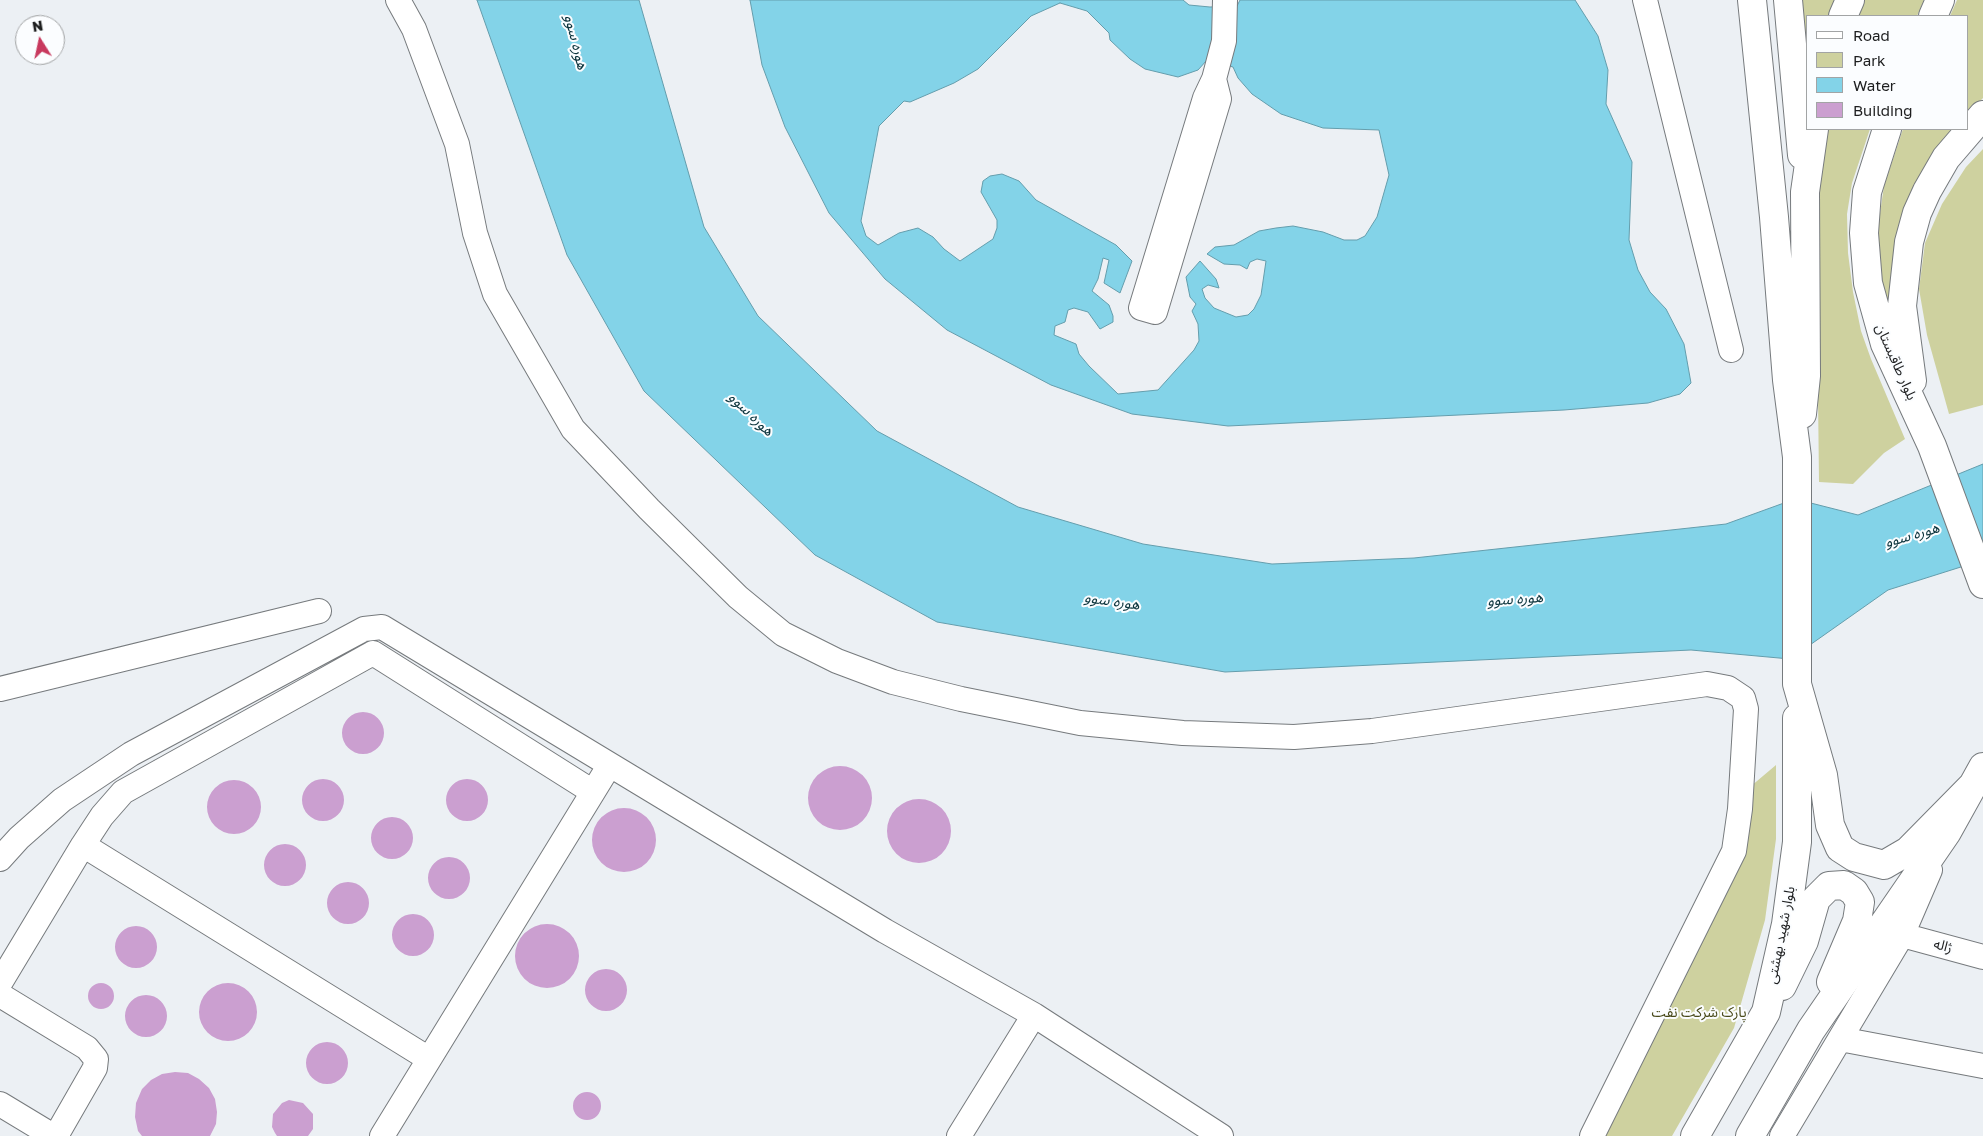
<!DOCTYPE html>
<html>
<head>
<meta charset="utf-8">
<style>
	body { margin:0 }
	#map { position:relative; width:1983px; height:1136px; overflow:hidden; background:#ecf0f4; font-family:"Golos Text",sans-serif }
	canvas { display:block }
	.legend { position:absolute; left:1806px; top:15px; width:162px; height:115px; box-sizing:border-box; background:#fbfdff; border:1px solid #a2a4a5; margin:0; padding:6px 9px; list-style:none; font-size:15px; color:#1d1e1f }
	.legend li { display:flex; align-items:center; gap:10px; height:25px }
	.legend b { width:25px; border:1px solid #a2a4a5 }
	.north { position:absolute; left:15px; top:15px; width:50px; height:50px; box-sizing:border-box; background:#fbfdff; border:1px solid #a2a4a5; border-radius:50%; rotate:350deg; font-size:14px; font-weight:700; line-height:20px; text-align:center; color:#1d1e1f }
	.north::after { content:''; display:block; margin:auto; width:18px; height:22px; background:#c8395e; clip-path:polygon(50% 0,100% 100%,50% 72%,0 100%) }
</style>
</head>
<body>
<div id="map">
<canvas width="1983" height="1136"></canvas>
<ul class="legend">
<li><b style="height:6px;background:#fff"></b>Road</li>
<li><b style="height:14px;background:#ced19f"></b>Park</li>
<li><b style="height:14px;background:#83d3e8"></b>Water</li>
<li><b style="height:14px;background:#cb9fd0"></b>Building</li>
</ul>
<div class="north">N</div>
</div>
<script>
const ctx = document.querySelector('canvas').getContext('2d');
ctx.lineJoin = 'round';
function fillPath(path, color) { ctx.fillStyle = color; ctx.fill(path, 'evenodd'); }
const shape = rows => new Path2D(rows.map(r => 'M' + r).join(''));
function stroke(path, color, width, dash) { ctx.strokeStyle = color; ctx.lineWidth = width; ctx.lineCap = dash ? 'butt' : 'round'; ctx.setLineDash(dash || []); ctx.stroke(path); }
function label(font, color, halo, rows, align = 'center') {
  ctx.font = font + ' "Golos Text","Noto Sans Arabic",sans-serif'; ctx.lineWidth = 4; ctx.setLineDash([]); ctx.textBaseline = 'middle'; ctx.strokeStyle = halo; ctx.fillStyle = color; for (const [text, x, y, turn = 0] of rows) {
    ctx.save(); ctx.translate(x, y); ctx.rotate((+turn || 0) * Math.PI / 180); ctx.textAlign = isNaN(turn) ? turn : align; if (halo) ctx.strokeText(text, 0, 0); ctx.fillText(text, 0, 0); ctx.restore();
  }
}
const green = shape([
	[1796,0,1836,0,1831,16,1807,16,1807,92],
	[1863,0,1924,0,1917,16,1857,16],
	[1957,0,1983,0,1983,98,1967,115,1967,16,1950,16],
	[1825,129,1870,129,1852,183,1847,214,1848,253,1853,292,1861,331,1871,359,1905,439,1884,453,1853,484,1819,482,1816,225],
	[1903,129,1953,129,1889,309,1880,270,1878,227,1884,186],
	[1983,149,1983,405,1949,414,1927,335,1919,289,1925,243,1942,204,1966,167],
	[1776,765,1776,839,1765,920,1734,1028,1672,1136,1596,1136,1736,852,1744,792]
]);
const water = shape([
	[477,0,639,0,704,227,758,316,877,431,1018,507,1143,544,1272,564,1414,558,1726,524,1795,499,1858,515,1983,464,1983,560,1888,590,1790,659,1691,650,1225,672,937,622,815,555,644,391,567,255,477,0],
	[750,0,1183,0,1189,5,1210,7,1237,6,1240,0,1575,0,1598,36,1608,70,1606,104,1632,162,1629,240,1638,270,1650,292,1666,309,1684,344,1691,383,1680,394,1648,403,1564,410,1228,426,1132,414,1051,385,947,330,885,279,829,213,785,127,762,65,750,0],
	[1060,3,1087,11,1109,33,1110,40,1130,59,1145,69,1178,77,1198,70,1207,60,1233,67,1238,78,1252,94,1281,114,1323,128,1379,130,1389,175,1377,217,1365,236,1357,240,1344,240,1323,232,1293,226,1276,228,1259,231,1234,245,1215,247,1207,254,1224,264,1240,265,1247,269,1250,262,1257,259,1266,261,1261,295,1254,309,1248,315,1236,317,1214,308,1205,298,1202,289,1208,285,1219,288,1216,279,1200,261,1186,277,1190,297,1196,304,1192,311,1198,324,1199,341,1194,350,1158,390,1118,394,1089,366,1079,354,1076,344,1054,335,1055,326,1065,322,1068,310,1074,308,1088,312,1100,329,1113,322,1113,316,1109,305,1092,291,1098,279,1103,258,1109,260,1104,283,1120,293,1132,261,1116,245,1036,200,1019,181,1002,174,990,176,983,181,981,192,997,220,997,228,993,239,960,261,944,249,933,237,918,228,899,233,878,245,866,236,861,221,879,126,904,101,910,102,954,83,978,69,1031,16,1060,3]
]);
const building = shape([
	'342 733a21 21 0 1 1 42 0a21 21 0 1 1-42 0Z',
	'808 798a32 32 0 1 1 64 0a32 32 0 1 1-64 0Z',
	'446 800a21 21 0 1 1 42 0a21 21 0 1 1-42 0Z',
	'302 800a21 21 0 1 1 42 0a21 21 0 1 1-42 0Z',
	'207 807a27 27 0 1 1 54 0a27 27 0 1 1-54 0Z',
	'887 831a32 32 0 1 1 64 0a32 32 0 1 1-64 0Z',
	'592 840a32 32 0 1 1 64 0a32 32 0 1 1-64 0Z',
	'371 838a21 21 0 1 1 42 0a21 21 0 1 1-42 0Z',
	'264 865a21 21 0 1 1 42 0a21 21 0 1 1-42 0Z',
	'428 878a21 21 0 1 1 42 0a21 21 0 1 1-42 0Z',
	'327 903a21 21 0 1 1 42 0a21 21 0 1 1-42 0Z',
	'392 935a21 21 0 1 1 42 0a21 21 0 1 1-42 0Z',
	'515 956a32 32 0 1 1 64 0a32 32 0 1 1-64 0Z',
	'115 947a21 21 0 1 1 42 0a21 21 0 1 1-42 0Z',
	'585 990a21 21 0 1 1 42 0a21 21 0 1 1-42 0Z',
	'199 1012a29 29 0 1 1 58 0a29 29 0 1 1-58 0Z',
	'88 996a13 13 0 1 1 26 0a13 13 0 1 1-26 0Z',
	'125 1016a21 21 0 1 1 42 0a21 21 0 1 1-42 0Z',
	'306 1063a21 21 0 1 1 42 0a21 21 0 1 1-42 0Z',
	[175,1072,188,1073,199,1079,209,1088,215,1099,217,1112,216,1124,210,1136,142,1136,138,1131,135,1117,136,1103,142,1089,151,1080,162,1074],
	'573 1106a14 14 0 1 1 28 0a14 14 0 1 1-28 0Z',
	[289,1100,303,1103,313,1114,313,1129,308,1136,277,1136,275,1133,272,1127,273,1114,282,1103]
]);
const minor = shape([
	[398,0,414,29,457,144,475,233,495,294,573,429,649,509,738,597,783,634,837,661,893,682,961,699,1080,723,1183,733,1294,737,1372,731,1707,684,1728,688,1743,698,1746,709,1740,809,1734,851,1592,1136],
	[1645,0,1731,350],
	[1214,79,1219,99,1155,312,1141,308,1205,98,1214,79,1224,41,1225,0],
	[373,653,593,792],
	[0,689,319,611],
	[83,845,429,1059],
	[0,859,19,838,62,800,131,754,364,629,382,627,885,931,1034,1015,1221,1136],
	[1902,935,1983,957],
	[0,983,83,845,102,816,123,792,373,653],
	[0,995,87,1048,96,1059,95,1068,56,1136],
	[1840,1039,1983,1066],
	[0,1104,53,1136],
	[382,1136,609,766],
	[959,1136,1034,1015],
	[1782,1136,1902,935,1930,870]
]);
const major = shape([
	[1752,0,1774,217,1787,380,1797,457,1797,684,1823,775,1830,825,1840,848,1854,857,1884,865,1908,851,1974,784],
	[1788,0,1802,155],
	[1843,16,1850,0],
	[1933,16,1940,0],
	[1887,129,1867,192,1864,233,1868,283,1885,344,1932,446,1983,584],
	[1912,381,1902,306,1909,242,1917,213,1927,191,1946,158,1983,115],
	[1802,414,1806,376,1805,192,1814,129],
	[1782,986,1804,941,1816,899,1829,886,1844,885,1854,892,1860,902,1857,921,1831,982],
	[1695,1136,1766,1012,1786,924,1797,842,1797,718],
	[1750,1136,1811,1030,1947,832,1983,767]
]);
const streetNames = [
	["بلوار طاقبستان",1896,362,66],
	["بلوار شهید بهشتی",1781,935,-79],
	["ژاله",1943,946,16]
];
const parkNames = [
	["پارک شرکت نفت",1699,1013]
];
const waterNames = [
	["هوره سوو",576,42,76],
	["هوره سوو",751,414,44],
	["هوره سوو",1912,535,-16],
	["هوره سوو",1515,599,-4],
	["هوره سوو",1112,601,8]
];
fillPath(green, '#ced19f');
fillPath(water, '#83d3e8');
stroke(water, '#649dac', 1);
fillPath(building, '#cb9fd0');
stroke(minor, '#767a7d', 26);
stroke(major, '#767a7d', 30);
stroke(minor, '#fff', 24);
stroke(major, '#fff', 28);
label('14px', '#1d1e1f', '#fbfdff', streetNames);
label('14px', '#484919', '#fbfdff', parkNames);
label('italic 15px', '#0c343d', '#fbfdff', waterNames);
</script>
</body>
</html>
